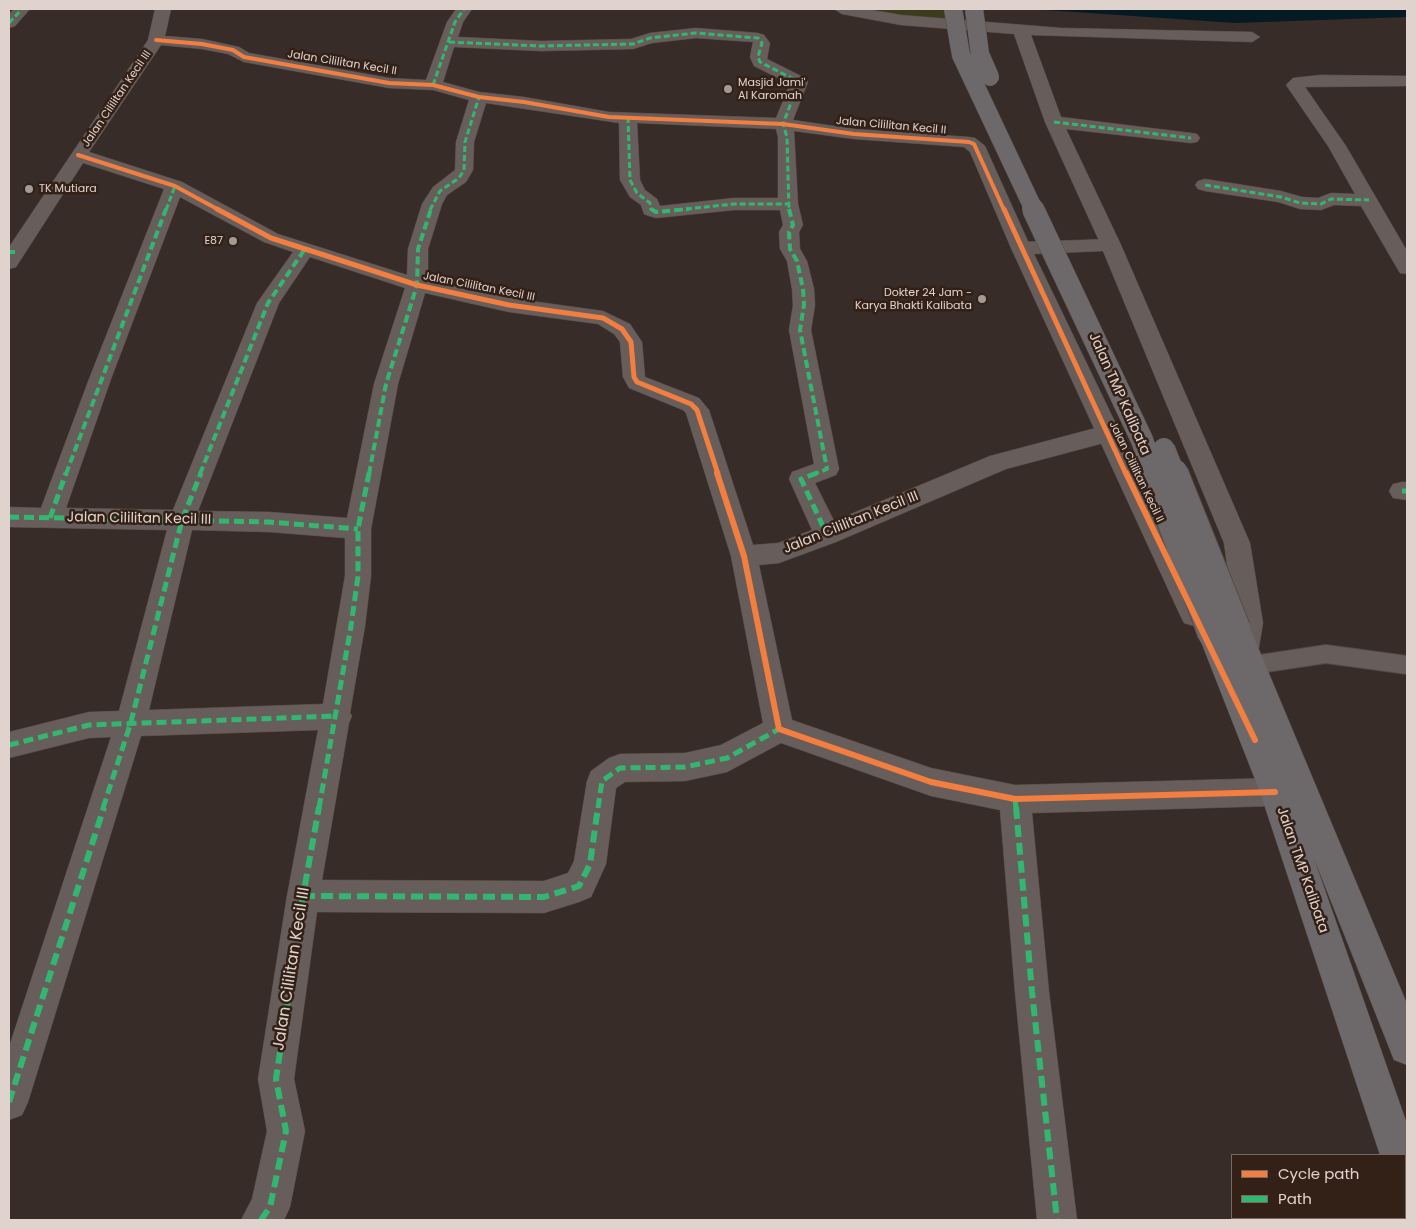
<!DOCTYPE html>
<html>
<head>
<meta charset="utf-8">
<style>
	body { margin:0 }
	#map { position:relative; width:1416px; height:1229px; overflow:hidden; background:#372c27; font-family:Poppins,sans-serif }
	canvas { display:block }
	.frame { position:absolute; inset:0; border:10px solid #e0d3cd; pointer-events:none }
	.legend { position:absolute; left:1231px; top:1154px; width:175px; height:65px; box-sizing:border-box; background:#332017; border:1px solid #786860; margin:0; padding:6px 9px; list-style:none; font-size:15px; color:#e0d3cd }
	.legend li { display:flex; align-items:center; gap:10px; height:25px }
	.legend b { width:25px; border:1px solid #786860 }
</style>
</head>
<body>
<div id="map">
<canvas width="1416" height="1229"></canvas>
<div class="frame"></div>
<ul class="legend">
<li><b style="height:6px;background:#f27e40"></b>Cycle path</li>
<li><b style="height:6px;background:#33b770"></b>Path</li>
</ul>
</div>
<script>
const ctx = document.querySelector('canvas').getContext('2d');
ctx.lineJoin = 'round';
function fillPath(path, color) { ctx.fillStyle = color; ctx.fill(path, 'evenodd'); }
const shape = rows => new Path2D(rows.map(r => 'M' + r).join(''));
function stroke(path, color, width, dash) { ctx.strokeStyle = color; ctx.lineWidth = width; ctx.lineCap = dash ? 'butt' : 'round'; ctx.setLineDash(dash || []); ctx.stroke(path); }
function label(font, color, halo, rows, align = 'center') {
  ctx.font = font + ' Poppins,sans-serif'; ctx.lineWidth = 5; ctx.setLineDash([]); ctx.textBaseline = 'middle'; ctx.strokeStyle = halo; ctx.fillStyle = color; for (const [text, x, y, turn = 0] of rows) {
    ctx.save(); ctx.translate(x, y); ctx.rotate((+turn || 0) * Math.PI / 180); ctx.textAlign = isNaN(turn) ? turn : align; if (halo) ctx.strokeText(text, 0, 0); ctx.fillText(text, 0, 0); ctx.restore();
  }
}
const green = shape([
	[842,9,953,9,956,24,901,20]
]);
const water = shape([
	[1031,9,1407,9,1407,17,1235,23]
]);
const lane = shape([
	[1326,645,1407,656,1407,674,1326,663,1253,674,1245,672,1242,665,1245,658,1253,656,1326,645]
]);
const street = shape([
	[14,9,30,9,15,26,9,28,9,14,14,9],
	[155,9,171,9,165,36,202,39,239,47,249,53,389,78,426,80,447,22,456,9,472,9,463,22,458,37,541,41,631,39,650,33,696,28,758,33,764,35,770,43,767,59,805,78,808,82,793,120,854,129,969,137,975,138,985,146,1031,248,1028,252,1021,254,1014,252,1011,248,970,152,964,147,854,139,794,131,798,204,803,225,799,232,800,249,807,261,814,289,815,305,811,330,839,469,836,475,815,483,834,521,990,456,1107,425,1115,428,1119,434,1115,440,1006,469,836,542,779,563,759,565,792,720,931,768,1015,785,1275,778,1286,782,1290,792,1286,802,1275,806,1032,813,1049,992,1077,1220,1037,1220,1015,992,1000,810,931,796,781,743,727,772,685,781,625,782,616,788,606,864,591,897,579,902,544,913,317,912,294,1079,305,1131,290,1207,284,1220,241,1220,252,1199,267,1131,258,1079,287,896,318,730,141,736,28,1102,22,1115,9,1120,9,1047,111,737,89,738,9,758,9,732,89,712,119,711,167,530,9,527,9,507,41,508,89,379,164,189,83,163,16,267,9,269,9,247,148,40,155,9],
	[696,38,753,42,750,57,754,66,790,84,776,118,609,112,524,97,479,92,443,82,454,47,541,51,633,49,652,43,696,38],
	[161,45,202,49,228,54,244,62,389,88,433,90,469,100,456,142,455,170,433,187,422,204,408,249,407,275,278,234,182,182,89,152,161,45],
	[486,103,619,123,620,180,630,197,641,205,644,214,649,216,656,218,734,210,780,210,783,225,779,232,780,249,787,261,792,289,793,305,789,330,814,464,792,472,789,479,812,530,778,543,753,545,709,410,699,398,645,377,642,342,630,324,603,311,509,298,428,281,428,249,442,204,447,195,466,182,473,170,474,142,486,103],
	[637,123,776,129,778,137,778,198,734,198,660,206,657,199,645,190,640,180,637,123],
	[180,197,264,242,293,252,257,303,173,510,66,508,111,379,180,197],
	[310,257,405,288,374,384,347,518,269,512,198,511,279,303,310,257],
	[425,293,509,312,598,324,614,334,620,342,623,377,629,388,683,410,686,413,731,556,763,723,721,745,685,753,620,754,609,758,591,771,587,781,574,861,568,873,544,881,322,880,349,723,352,716,350,713,365,626,371,576,371,529,398,384,425,293],
	[192,530,269,532,345,538,345,576,323,704,149,710,192,530],
	[834,9,866,9,901,15,1061,28,1252,32,1260,37,1252,42,1031,35,1061,117,1191,133,1197,134,1200,138,1197,142,1191,143,1066,129,1121,245,1118,249,1111,251,1104,249,1101,245,1045,122,1014,34,901,25,842,14,834,9],
	[1320,75,1407,76,1407,86,1305,87,1346,146,1407,251,1407,274,1400,273,1397,268,1361,206,1334,205,1321,210,1300,209,1278,202,1205,191,1198,189,1195,185,1198,181,1205,179,1281,191,1302,197,1318,198,1331,193,1355,194,1328,146,1286,85,1293,78,1320,75],
	[1402,482,1407,482,1407,500,1393,498,1389,491,1393,484,1402,482]
]);
const secondary = shape([
	[1111,239,1118,241,1121,245,1250,543,1263,623,1259,647,1255,655,1245,659,1235,655,1231,647,1235,623,1224,543,1103,251,1034,254,1208,615,1204,623,1194,626,1184,623,1180,615,1011,248,1014,244,1021,242,1111,239]
]);
const primary = shape([
	[1236,617,1246,620,1250,628,1407,1004,1407,1065,1394,1060,1313,856,1407,1124,1407,1198,1405,1197,1405,1155,1380,1155,1260,792,1198,634,1202,626,1212,622,1223,627,1226,620,1236,617]
]);
const primaryBridgeFar2 = shape([
	[953,9,961,55,1034,210],
	[974,9,980,54,990,77]
]);
const primaryBridgeFar1 = shape([
	[1033,209,1142,440,1154,474],
	[1164,449,1174,474]
]);
const primaryBridge = shape([
	[1154,473,1212,634],
	[1174,473,1236,628]
]);
const quietFar3 = shape([
	[9,23,22,9],
	[449,42,541,46,633,44,650,38,696,33,758,38,762,43,758,57,760,62,799,82,783,124,787,137,789,210],
	[433,85,455,22,464,9],
	[628,117,630,180,637,193,650,203,651,210],
	[1054,122,1191,138],
	[1205,185,1281,197,1300,203,1321,204,1331,199,1369,200],
	[166,210,175,186],
	[430,210,440,191,459,178,464,170,465,142,479,97],
	[677,210,734,204,788,204]
]);
const quietFar2 = shape([
	[651,209,656,212,689,209],
	[789,209,793,225,789,232,790,249,797,261,803,289,804,305,800,330,827,469,814,474],
	[9,252,15,252],
	[66,474,166,209],
	[200,474,268,303,305,249],
	[369,474,386,384,417,285,418,249,431,209]
]);
const quietFar1 = shape([
	[817,473,801,479,827,535],
	[1402,491,1407,491],
	[9,517,269,522,358,529],
	[50,518,66,473],
	[9,745,89,725,337,716],
	[1015,799,1016,808],
	[103,808,131,722,182,520,201,473],
	[319,808,351,626,358,576,358,529,369,473],
	[598,808,602,781,620,768,685,767,727,758,779,729]
]);
const quiet = shape([
	[1016,807,1032,992,1057,1220],
	[303,896,544,897,579,886,590,864,598,807],
	[9,1102,104,807],
	[261,1220,270,1207,286,1131,276,1079,303,896,319,807]
]);
const cyclewayFar2 = shape([
	[156,40,202,44,233,50,244,57,389,83,433,85,479,97,524,102,609,117,783,124,854,134,969,142,974,144,1004,210],
	[78,155,175,186,219,210]
]);
const cyclewayFar1 = shape([
	[217,209,271,238,417,285,509,305,603,318,622,329,631,342,634,377,637,382,691,404,697,410,718,474],
	[1004,209,1126,474]
]);
const cycleway = shape([
	[717,473,744,556,779,729,931,782,1015,799,1275,792],
	[1126,473,1255,740]
]);
const markers = [
	[728,89,5,"#a59993"],
	[29,189,5,"#a59993"],
	[233,241,5,"#a59993"],
	[982,299,5,"#a59993"]
];
const farStreetnames = [
	["Jalan Cililitan Kecil II",342,63,9],
	["Jalan Cililitan Kecil III",117,99,-56],
	["Jalan Cililitan Kecil II",891,126,5],
	["Jalan Cililitan Kecil III",479,287,11],
	["Jalan Cililitan Kecil II",1136,472,64]
];
const farPoinames = [
	["Masjid Jami'",738,83],
	["Al Karomah",738,96],
	["TK Mutiara",39,189],
	["E87",223,241,"right"],
	["Dokter 24 Jam -",972,293,"right"],
	["Karya Bhakti Kalibata",972,306,"right"]
];
const streetNames = [
	["Jalan TMP Kalibata",1119,394,66],
	["Jalan Cililitan Kecil III",139,519,1],
	["Jalan Cililitan Kecil III",851,523,-22],
	["Jalan TMP Kalibata",1302,870,71]
];
const nearStreetnames = [
	["Jalan Cililitan Kecil III",292,969,-81]
];
fillPath(green, '#3b3c19');
fillPath(water, '#051a22');
stroke(lane, '#544a46', 2);
stroke(street, '#544a46', 1);
stroke(secondary, '#544a46', 1);
stroke(primary, '#544a46', 1);
fillPath(lane, '#675e5b');
fillPath(street, '#675e5b');
fillPath(secondary, '#675e5b');
fillPath(primary, '#6d696a');
stroke(primaryBridgeFar2, '#544a46', 19, []);
stroke(primaryBridgeFar1, '#544a46', 23, []);
stroke(primaryBridge, '#544a46', 30, []);
stroke(primaryBridgeFar2, '#6d696a', 18);
stroke(primaryBridgeFar1, '#6d696a', 22);
stroke(primaryBridge, '#6d696a', 28);
stroke(quietFar3, '#33b770', 3, [6, 3]);
stroke(quietFar2, '#33b770', 4, [8, 4]);
stroke(quietFar1, '#33b770', 5, [10, 5]);
stroke(quiet, '#33b770', 6, [12, 6]);
stroke(cyclewayFar2, '#f27e40', 4);
stroke(cyclewayFar1, '#f27e40', 5);
stroke(cycleway, '#f27e40', 6);
for (const [x, y, r, color] of markers) { const dot = new Path2D(); dot.arc(x, y, r, 0, 2 * Math.PI); ctx.fillStyle = color; ctx.fill(dot); stroke(dot, '#332017', 2); }
label('11px', '#e0d3cd', '#332017', farStreetnames);
label('11px', '#e0d3cd', '#332017', farPoinames, 'left');
label('14px', '#e0d3cd', '#332017', streetNames);
label('16px', '#e0d3cd', '#332017', nearStreetnames);
</script>
</body>
</html>
